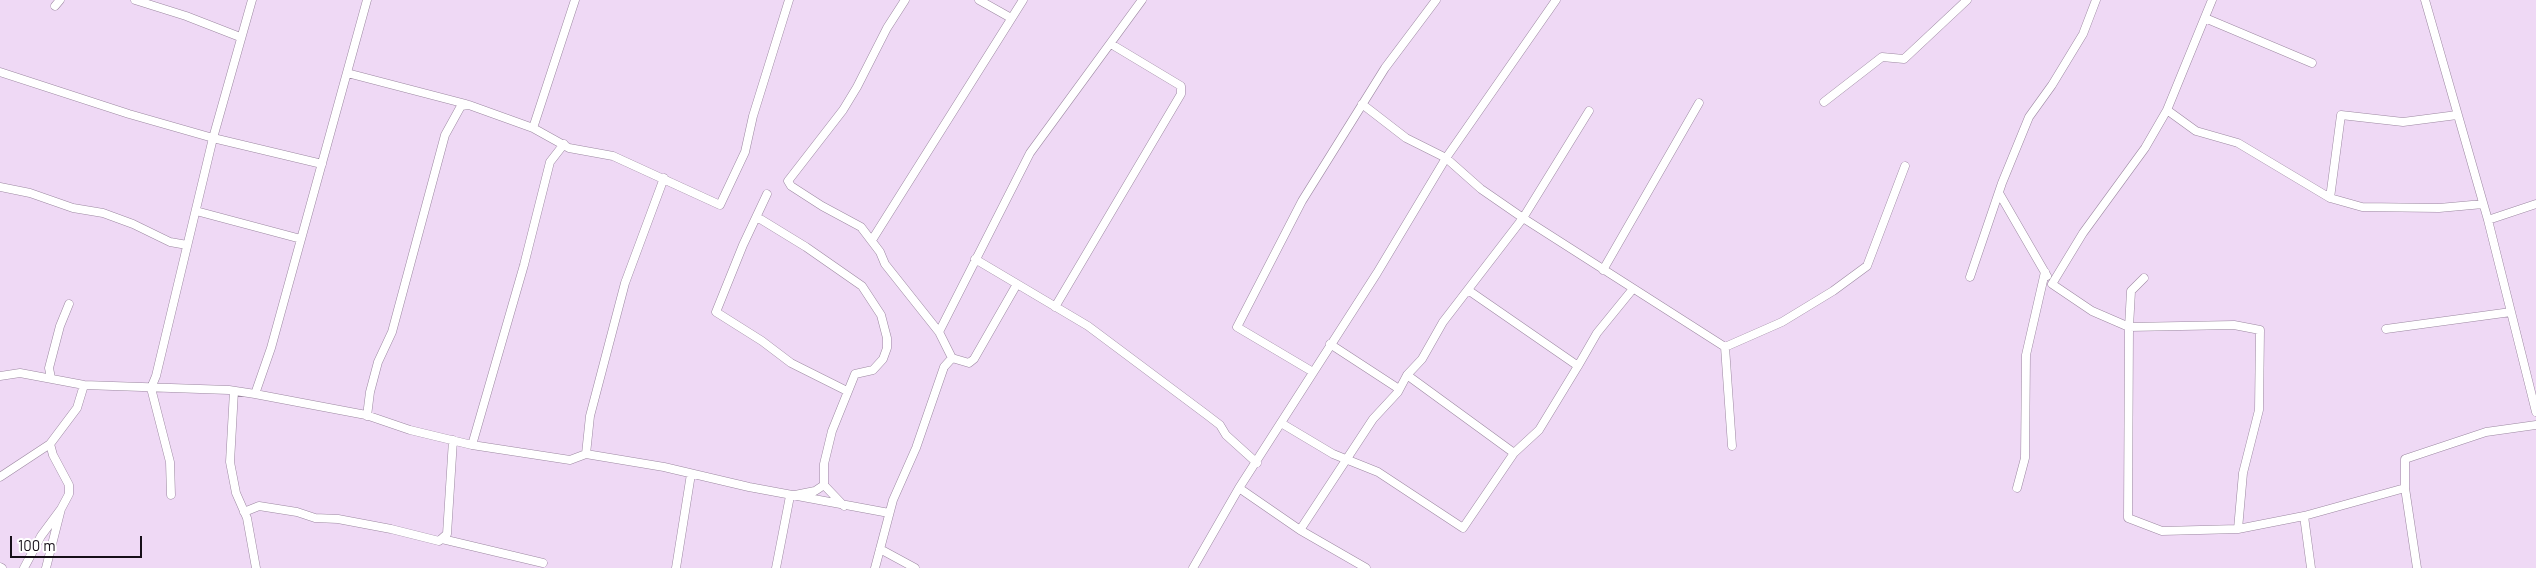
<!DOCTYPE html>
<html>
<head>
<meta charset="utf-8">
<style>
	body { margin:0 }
	#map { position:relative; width:2536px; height:568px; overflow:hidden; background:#efd9f5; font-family:Barlow,sans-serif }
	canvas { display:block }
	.scale { position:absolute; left:10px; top:536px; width:132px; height:22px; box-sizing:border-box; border:2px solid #160f18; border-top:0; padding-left:6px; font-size:15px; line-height:18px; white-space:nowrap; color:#160f18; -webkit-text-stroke:4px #fff; paint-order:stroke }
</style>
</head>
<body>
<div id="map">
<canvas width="2536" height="568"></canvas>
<div class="scale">100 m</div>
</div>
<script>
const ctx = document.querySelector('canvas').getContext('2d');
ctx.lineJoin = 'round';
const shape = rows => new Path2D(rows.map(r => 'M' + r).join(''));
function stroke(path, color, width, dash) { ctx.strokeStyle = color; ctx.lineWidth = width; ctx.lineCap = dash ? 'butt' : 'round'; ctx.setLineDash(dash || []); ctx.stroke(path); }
const street = shape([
	[135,0,186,16,240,37],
	[905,0,887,28,857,87,843,110,788,181,791,186,822,206,861,227,880,252,885,264,939,332,952,358,969,363,974,359,1017,284],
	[979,0,1011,18],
	[2212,0,2167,110,2196,131,2238,143,2330,198,2362,207,2439,208,2483,204],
	[2425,0,2488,220,2536,412],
	[55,6,60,0],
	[2205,18,2312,63],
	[0,72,129,114,213,138,322,164],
	[347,73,466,104],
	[1824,102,1882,57,1904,59,1967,0],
	[1362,104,1406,138,1446,158,1481,189,1523,218,1725,347],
	[2167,110,2145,148,2083,233,2052,284,2092,311,2129,327,2234,325,2260,330,2259,410,2243,473,2238,529,2304,516,2405,488,2405,459,2486,432,2536,425],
	[533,128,575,0],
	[0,187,30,193,73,208,103,213,133,224,170,242,187,245],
	[1999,193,2047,276],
	[767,194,743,245,716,312,762,341,791,363,847,391],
	[2330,198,2341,115,2403,122,2457,115],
	[196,211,301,239],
	[757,217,806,247,862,286,881,315,887,338,887,348,883,359,873,370,855,374,832,431,824,464,824,485,844,506],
	[2488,220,2536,204],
	[872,240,1023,0],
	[975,259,1088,326,1207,415,1220,425,1226,435,1257,463],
	[1603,270,1699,103],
	[1970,277,2002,183,2029,117,2052,85,2083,34,2096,0],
	[2144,278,2131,291,2129,327,2128,518,2162,531,2238,529],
	[1468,290,1578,366,1597,333,1632,290],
	[1055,307,1181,94,1181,86,1111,44],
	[2386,329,2511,312],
	[939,332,1030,153,1142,0],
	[1330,344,1399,389],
	[1725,347,1782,322,1833,291,1867,266,1905,166],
	[1725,347,1732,446],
	[1313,372,1237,327,1302,201,1385,68,1436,0],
	[0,376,20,373,84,385,229,390,255,394,366,415,410,430,472,445,570,460,586,454,664,467,749,487,889,513],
	[51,378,49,368,60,326,69,304],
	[234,391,230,462,236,493,247,518,256,568],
	[255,394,271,348,367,0],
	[367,416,370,392,378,362,392,332,445,135,461,106,469,105,533,128,569,148,613,156,720,205,745,152,753,116,789,0],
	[1281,423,1333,454,1378,472,1463,528,1514,453,1407,375],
	[472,445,524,265,550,162,564,144],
	[1514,453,1539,430,1578,366],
	[586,454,590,416,625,283,664,178],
	[0,477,50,444,77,408,84,385],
	[1239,488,1300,530,1366,568],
	[2017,488,2025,458,2026,355,2045,272],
	[2405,488,2417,568],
	[171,495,170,462,151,388,156,376,213,138,252,0],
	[244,512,259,506,297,512,315,518,338,519,391,529,439,541,447,534,453,440],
	[2304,516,2311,568],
	[1300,530,1373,419,1398,392,1407,375,1422,359,1443,322,1523,218,1589,111],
	[442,539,543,563],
	[880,549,915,568],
	[0,567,2,568],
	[24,568,41,536,61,509],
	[46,568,61,509,69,494,69,485,53,455,50,444],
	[676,568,691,474],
	[776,568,790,496,815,491,824,485],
	[875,568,893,500,916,448,944,367,952,358],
	[1193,568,1239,488,1377,273,1446,158,1556,0]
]);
stroke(street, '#9c88a1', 9);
stroke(street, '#fff', 8);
</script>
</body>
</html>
